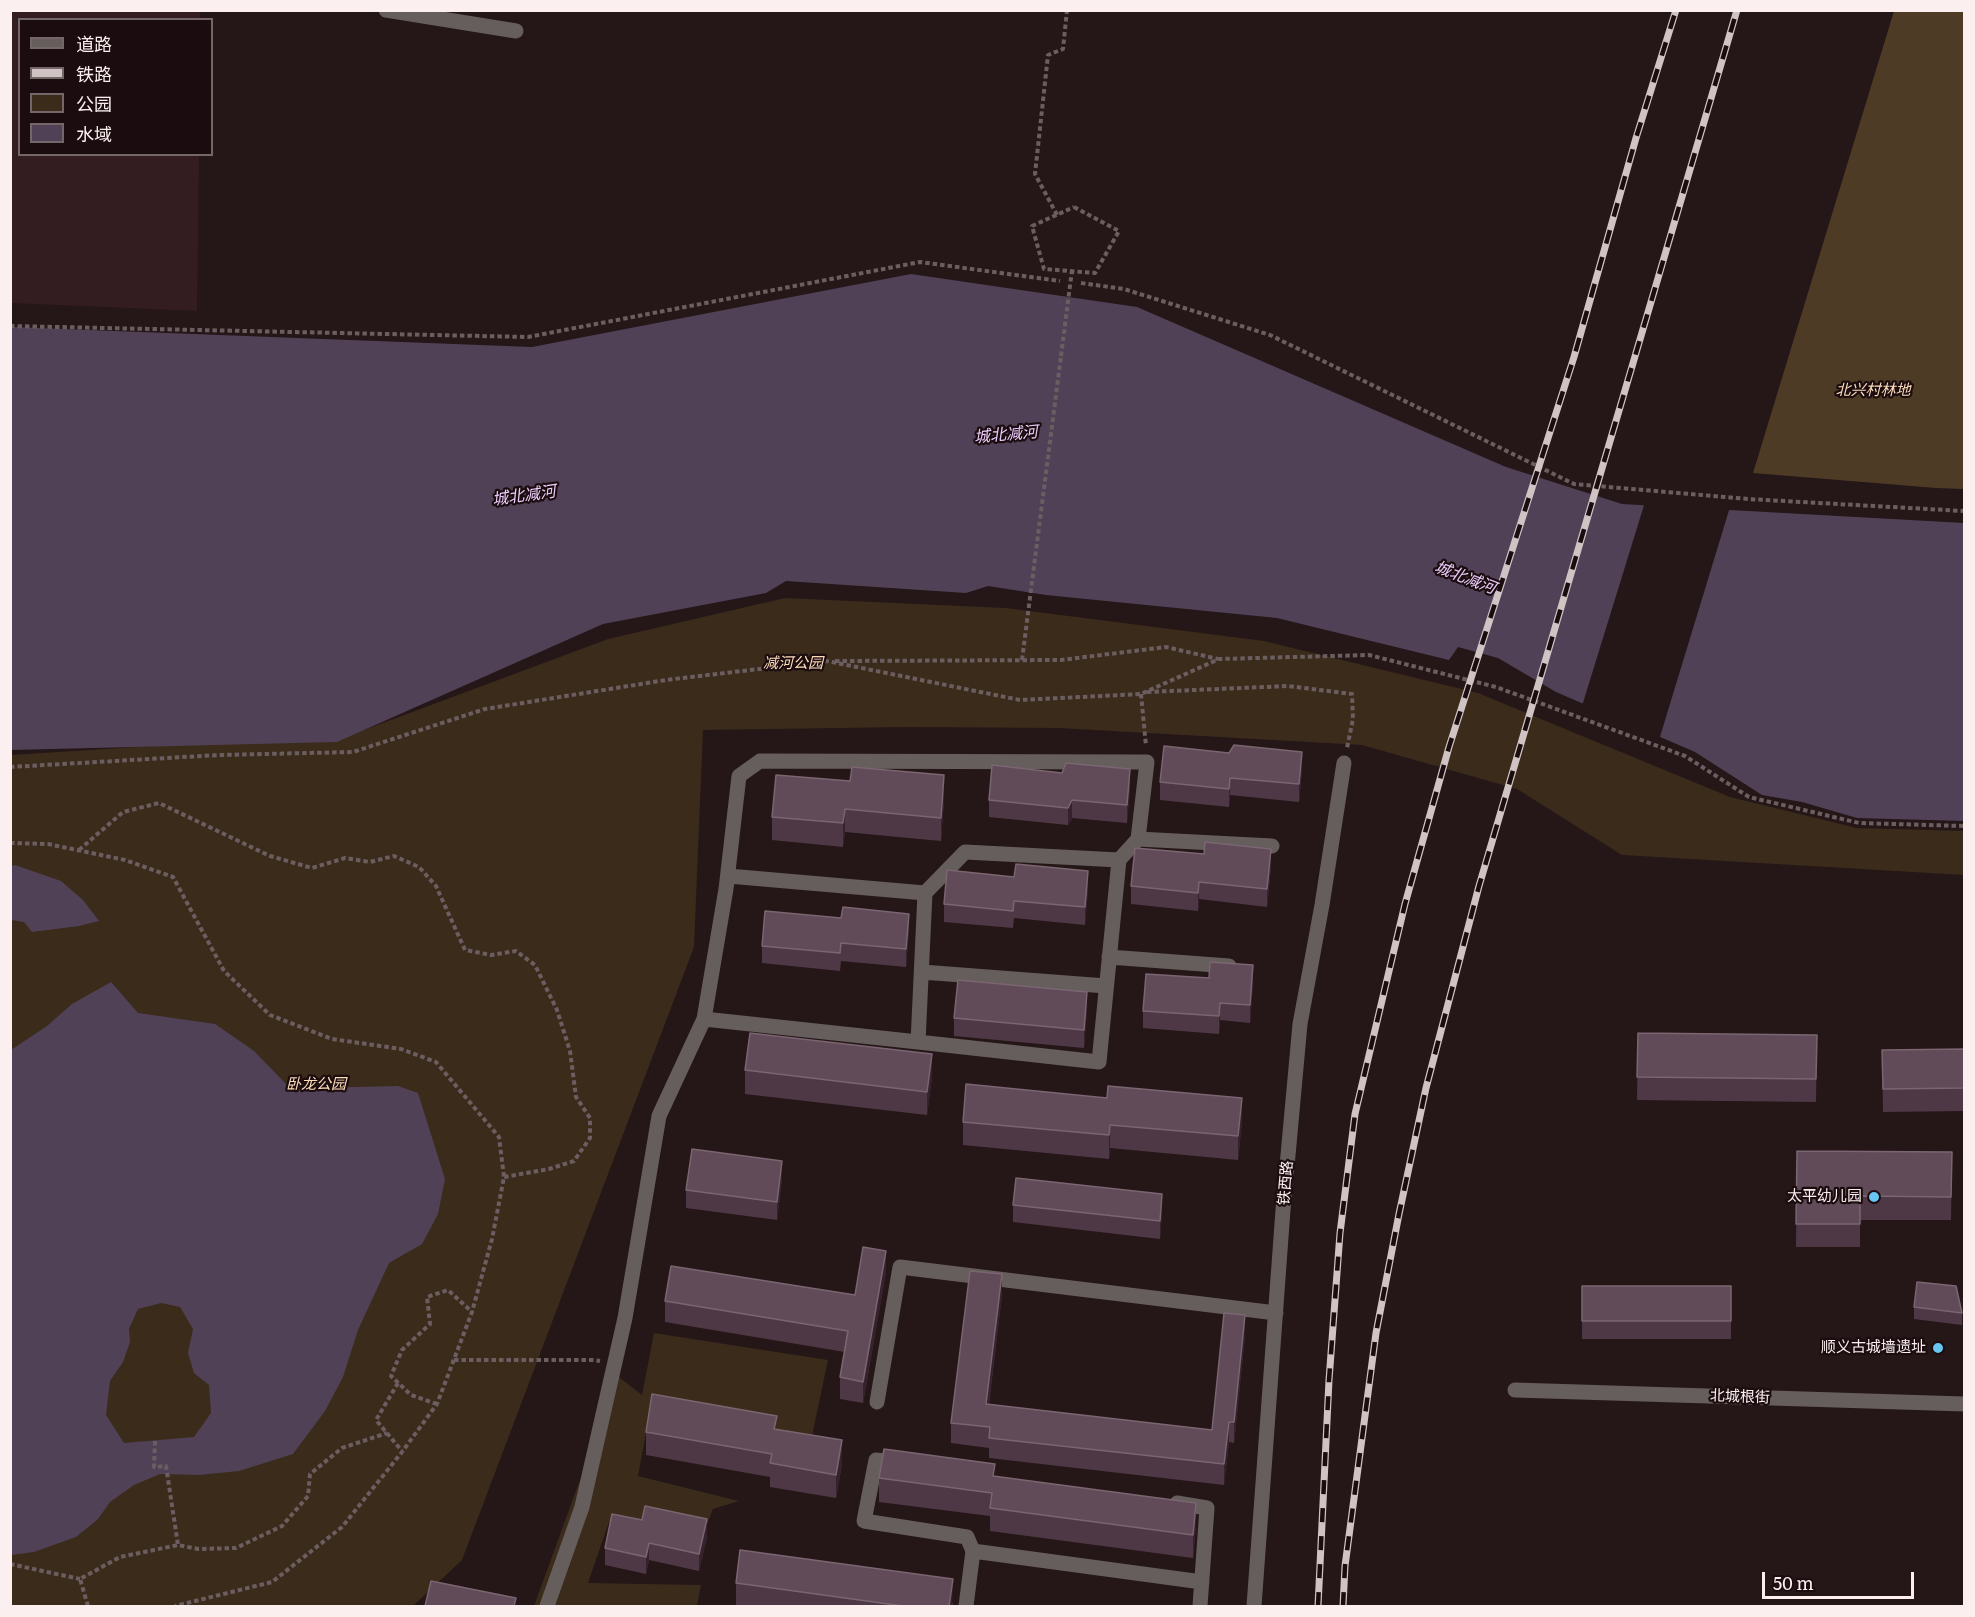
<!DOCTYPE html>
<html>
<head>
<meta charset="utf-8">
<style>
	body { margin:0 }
	#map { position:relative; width:1975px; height:1617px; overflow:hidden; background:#251618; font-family:Literata,"Noto Sans SC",serif }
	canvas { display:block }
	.frame { position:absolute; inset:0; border:12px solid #fbeff0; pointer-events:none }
	.legend { position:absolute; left:18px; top:18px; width:195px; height:138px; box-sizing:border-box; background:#1b0d0f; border:2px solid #756769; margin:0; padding:8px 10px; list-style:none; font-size:18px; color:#fbeff0 }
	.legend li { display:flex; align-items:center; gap:12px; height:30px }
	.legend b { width:30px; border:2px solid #756769 }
	.scale { position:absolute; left:1762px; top:1572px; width:152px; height:27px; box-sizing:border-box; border:3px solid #fbeff0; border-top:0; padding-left:8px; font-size:18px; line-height:21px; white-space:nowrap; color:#fbeff0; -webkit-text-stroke:4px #1b0d0f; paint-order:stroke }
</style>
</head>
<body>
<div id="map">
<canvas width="1975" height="1617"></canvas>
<div class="frame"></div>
<ul class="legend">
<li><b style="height:8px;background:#665e5c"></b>道路</li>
<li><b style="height:8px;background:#d0c3c4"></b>铁路</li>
<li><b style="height:16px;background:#3a2b1b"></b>公园</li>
<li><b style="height:16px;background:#514157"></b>水域</li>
</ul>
<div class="scale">50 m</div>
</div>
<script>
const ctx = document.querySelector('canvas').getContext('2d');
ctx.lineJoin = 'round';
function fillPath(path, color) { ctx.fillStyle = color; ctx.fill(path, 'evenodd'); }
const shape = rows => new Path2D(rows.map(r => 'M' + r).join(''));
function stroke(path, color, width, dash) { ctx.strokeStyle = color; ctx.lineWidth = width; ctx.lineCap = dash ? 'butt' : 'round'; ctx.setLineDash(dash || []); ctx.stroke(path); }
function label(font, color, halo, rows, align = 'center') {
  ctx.font = font + ' Literata,"Noto Sans SC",serif'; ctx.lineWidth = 4.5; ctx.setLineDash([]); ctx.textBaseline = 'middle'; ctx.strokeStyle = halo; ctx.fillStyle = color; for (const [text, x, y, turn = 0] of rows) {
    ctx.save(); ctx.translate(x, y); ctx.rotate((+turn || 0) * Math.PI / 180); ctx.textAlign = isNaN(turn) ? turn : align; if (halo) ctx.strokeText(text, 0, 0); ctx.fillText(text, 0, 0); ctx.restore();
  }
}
const built = shape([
	[11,10,200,11,200,19,20,20,20,154,199,155,197,311,11,303]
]);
const green = shape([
	[785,598,1006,608,1264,641,1478,693,1730,797,1857,828,1964,831,1964,875,1622,855,1517,789,1362,745,1059,728,908,727,703,730,694,947,462,1560,413,1606,11,1606,11,755,356,733,608,639],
	[654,1333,828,1360,812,1436,650,1411,638,1476,739,1501,713,1509,706,1527,609,1522,588,1583,701,1585,697,1606,534,1606,581,1477,606,1367,642,1395]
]);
const forest = shape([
	[1894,11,1964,11,1964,489,1936,488,1753,473]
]);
const water = shape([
	[911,274,1137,307,1506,467,1622,504,1964,523,1964,821,1857,818,1802,802,1762,795,1695,752,1556,692,1498,658,1458,647,1449,660,1277,618,1046,595,988,586,966,593,786,581,766,593,603,624,337,742,11,750,11,327,532,347],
	[15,865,61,881,83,900,99,921,79,926,32,932,24,922,11,920,11,866],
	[111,982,138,1013,215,1024,254,1051,287,1085,315,1088,398,1086,418,1093,445,1179,438,1214,422,1244,389,1263,358,1330,343,1377,325,1411,293,1454,239,1471,199,1475,160,1474,134,1485,110,1502,98,1519,76,1537,34,1552,11,1555,11,1050,47,1026,72,1004],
	[161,1303,180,1307,193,1329,188,1353,194,1373,209,1385,211,1413,194,1437,124,1443,106,1415,110,1381,123,1362,130,1342,129,1329,138,1309]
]);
const pier = shape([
	[1645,502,1730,507,1659,740,1582,706]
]);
const path = shape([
	[1074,207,1119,231,1095,273,1044,269,1032,226,1074,207],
	[1057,215,1035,174,1048,55,1063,49,1067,10],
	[1081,283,1124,289,1270,335,1574,484,1748,499,1964,511],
	[10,326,528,337,920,262,1060,281],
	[1022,660,1061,356],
	[835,661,1061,660,1166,647,1218,659],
	[1147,692,1288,686,1352,694,1353,719,1347,748],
	[1141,694,1146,746],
	[10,767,219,755,353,752,485,709,666,680,827,661,1020,700,1141,694,1219,659,1369,655,1496,687,1685,756,1749,797,1859,823,1964,826],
	[10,843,48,844,125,860,173,877,224,971,270,1015,332,1039,401,1049,436,1062,499,1137,504,1177,492,1239,472,1312,437,1404,402,1452,342,1527,272,1582,175,1606],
	[79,850,123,812,159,803,270,856,312,868,345,858,370,862,394,856,419,867,436,886,465,950,491,955,516,951,535,965,557,1010,570,1051,576,1097,590,1118,590,1138,574,1161,549,1169,504,1177],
	[454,1360,594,1360,600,1361],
	[398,1383,376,1420,402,1451],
	[437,1404,411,1395,391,1376,402,1350,430,1324,427,1297,448,1290,472,1312],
	[155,1441,154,1467,166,1466,178,1545],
	[10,1564,80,1579],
	[88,1606,80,1579,120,1557,178,1545,198,1549,236,1548,282,1526,308,1496,310,1474,342,1448,387,1433]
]);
const minor = shape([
	[386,10,516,31],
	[728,876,925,893,965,852,1119,860,1138,839,1272,846],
	[1109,957,1229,966],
	[922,972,1106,986],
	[704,1019,918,1042,925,893],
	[918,1042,1099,1062,1119,860],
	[1515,1390,1964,1404],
	[877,1402,900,1267,1276,1313],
	[901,1463,876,1460,864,1521,967,1537,973,1551,966,1606],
	[1177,1503,1207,1508,1200,1606],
	[973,1551,1202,1582],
	[547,1606,582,1507,625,1318,659,1116,704,1019,726,889,739,776,760,761,1147,762,1138,839],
	[1254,1606,1283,1210,1300,1024,1322,905,1344,763]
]);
const rail = shape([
	[1318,1606,1329,1380,1340,1233,1355,1114,1405,904,1449,747,1574,357,1636,138,1676,10],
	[1343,1606,1345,1566,1376,1333,1399,1214,1426,1088,1479,886,1737,10]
]);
const pathBridge = shape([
	[1061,356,1072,270]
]);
const wall = shape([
	[1302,769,1299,802,1230,795,1229,807,1160,800,1160,782],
	[1130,786,1127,823,1072,818,1068,825,989,817,989,800],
	[944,799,941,841,845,832,843,847,772,840,772,817],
	[1204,854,1271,867,1267,907,1199,899,1198,911,1131,904,1131,886],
	[1088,889,1085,925,1014,918,1013,928,944,922,944,904],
	[909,931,906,967,841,961,840,971,762,963,762,946],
	[1253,983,1250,1023,1220,1020,1219,1034,1143,1028,1143,1011],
	[1087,1009,1084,1048,954,1036,954,1018],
	[1638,1033,1817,1035,1816,1102,1637,1100],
	[1965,1049,1965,1111,1883,1112,1882,1050],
	[745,1070,932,1077,927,1115,745,1094],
	[963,1122,1242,1122,1238,1160,1110,1148,1109,1159,963,1145],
	[1797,1151,1952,1152,1951,1220,1860,1220,1860,1247,1796,1247],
	[782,1179,777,1220,686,1208,686,1190],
	[1013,1205,1162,1212,1160,1239,1013,1222],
	[886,1272,863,1403,840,1399,840,1377,845,1352,665,1322,665,1301,855,1295],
	[1582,1286,1731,1286,1731,1339,1582,1339],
	[1002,1295,989,1404,1212,1430,1245,1336,1234,1443,1229,1442,1224,1485,989,1458,989,1448,951,1443,951,1423],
	[1914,1307,1962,1313,1962,1325,1914,1319],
	[777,1429,842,1464,836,1498,770,1487,770,1477,646,1455,646,1432],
	[995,1476,1196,1526,1193,1558,990,1531,990,1516,879,1502,879,1478],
	[707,1537,699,1571,649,1560,646,1574,605,1565,605,1548],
	[736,1583,953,1603,952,1606,736,1606]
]);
const shadedWall = shape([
	[1302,752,1302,769,1299,802,1299,784],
	[1130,769,1130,786,1127,823,1127,805],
	[944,775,944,799,941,841,941,818],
	[1230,778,1230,795,1229,807,1229,789],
	[1072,800,1072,818,1068,825,1068,808],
	[845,809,845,832,843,847,843,823],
	[1271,849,1271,867,1267,907,1267,889],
	[1088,871,1088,889,1085,925,1085,907],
	[1199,882,1199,899,1198,911,1198,893],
	[909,914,909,931,906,967,906,949],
	[1253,965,1253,983,1250,1023,1250,1005],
	[1087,992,1087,1009,1084,1048,1084,1030],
	[1220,1003,1220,1020,1219,1034,1219,1016],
	[932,1054,932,1077,927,1115,927,1092],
	[1242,1098,1242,1122,1238,1160,1238,1136],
	[1110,1125,1110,1148,1109,1159,1109,1135],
	[782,1161,782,1179,777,1220,777,1202],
	[1162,1194,1162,1212,1160,1239,1160,1221],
	[886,1251,886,1272,863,1403,863,1382],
	[1002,1274,1002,1295,986,1425,986,1404],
	[1245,1315,1245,1336,1234,1443,1234,1422],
	[1229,1422,1229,1442,1224,1485,1224,1464],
	[842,1440,842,1464,836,1498,836,1475],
	[1196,1503,1196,1526,1193,1558,1193,1535],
	[707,1519,707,1537,699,1571,699,1554],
	[649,1543,649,1560,646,1574,646,1557],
	[953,1579,952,1606,949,1606]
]);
const building = shape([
	[1234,745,1302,752,1299,784,1230,778,1229,789,1160,782,1164,746,1229,753,1234,745],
	[1066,763,1130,769,1127,805,1072,800,1068,808,989,800,992,765,1062,773,1066,763],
	[852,767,944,775,941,818,845,809,843,823,772,817,776,775,850,781,852,767],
	[1205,842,1271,849,1267,889,1199,882,1198,893,1131,886,1135,848,1204,854,1205,842],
	[1016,864,1088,871,1085,907,1014,901,1013,911,944,904,947,870,1014,877,1016,864],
	[843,907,909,914,906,949,841,943,840,953,762,946,765,911,841,918,843,907],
	[1210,962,1253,965,1250,1005,1220,1003,1219,1016,1143,1011,1146,974,1209,978,1210,962],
	[958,980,1087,992,1084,1030,954,1018,958,980],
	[750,1033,932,1054,927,1092,745,1070,750,1033],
	[1638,1033,1817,1035,1816,1079,1637,1077,1638,1033],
	[1965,1049,1965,1088,1883,1089,1882,1050,1965,1049],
	[966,1084,1107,1098,1108,1086,1242,1098,1238,1136,1110,1125,1109,1135,963,1122,966,1084],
	[692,1149,782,1161,777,1202,686,1190,692,1149],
	[1797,1151,1952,1152,1951,1197,1860,1196,1860,1224,1796,1224,1797,1151],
	[1016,1178,1162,1194,1160,1221,1013,1205,1016,1178],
	[863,1247,886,1251,863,1382,840,1377,848,1331,665,1301,671,1266,855,1295,863,1247],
	[970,1271,1002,1274,986,1404,1212,1430,1224,1313,1245,1315,1234,1422,1229,1422,1224,1464,989,1438,990,1427,951,1423,970,1271],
	[1917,1282,1956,1286,1962,1313,1914,1307,1917,1282],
	[1582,1286,1731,1286,1731,1321,1582,1321,1582,1286],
	[652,1394,777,1416,774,1429,842,1440,836,1475,770,1463,772,1454,646,1432,652,1394],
	[884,1449,995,1464,993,1476,1196,1503,1193,1535,990,1508,992,1493,879,1478,884,1449],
	[645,1506,707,1519,699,1554,649,1543,646,1557,605,1548,612,1514,642,1520,645,1506],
	[740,1550,953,1579,949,1606,903,1606,736,1583,740,1550],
	[431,1581,516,1598,514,1606,425,1606,431,1581]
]);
const markers = [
	[1874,1197,6,"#68c4f0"],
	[1938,1348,6,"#68c4f0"]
];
const parkNames = [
	["北兴村林地",1873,391],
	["减河公园",793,664],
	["卧龙公园",316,1085]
];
const streetNames = [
	["铁西路",1286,1183,-85],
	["北城根街",1740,1397,2]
];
const poiNames = [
	["太平幼儿园",1862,1197],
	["顺义古城墙遗址",1926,1348]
];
const waterNames = [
	["城北减河",1006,435,-5],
	["城北减河",524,496,-8],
	["城北减河",1465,578,21]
];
fillPath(built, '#331d20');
fillPath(green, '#3a2b1b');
fillPath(forest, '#4e3b26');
fillPath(water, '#514157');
fillPath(pier, '#251618');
stroke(path, '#6c5e60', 4, [4.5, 3]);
stroke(minor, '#665e5c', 15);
stroke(rail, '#d0c3c4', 7);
stroke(rail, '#1b0d0f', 4.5, [14]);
stroke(pathBridge, '#6c5e60', 4, [4.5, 3]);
fillPath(wall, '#4f3846');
fillPath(shadedWall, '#36222c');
fillPath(building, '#614b58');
stroke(building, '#7a6570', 1.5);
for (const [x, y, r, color] of markers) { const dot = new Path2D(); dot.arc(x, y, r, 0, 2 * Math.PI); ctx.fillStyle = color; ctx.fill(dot); stroke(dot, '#1b0d0f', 2); }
label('italic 15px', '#fddcba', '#1b0d0f', parkNames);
label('15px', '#fbeff0', '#1b0d0f', streetNames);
label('15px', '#fbeff0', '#1b0d0f', poiNames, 'right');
label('italic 16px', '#edcdfc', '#1b0d0f', waterNames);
</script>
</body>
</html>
